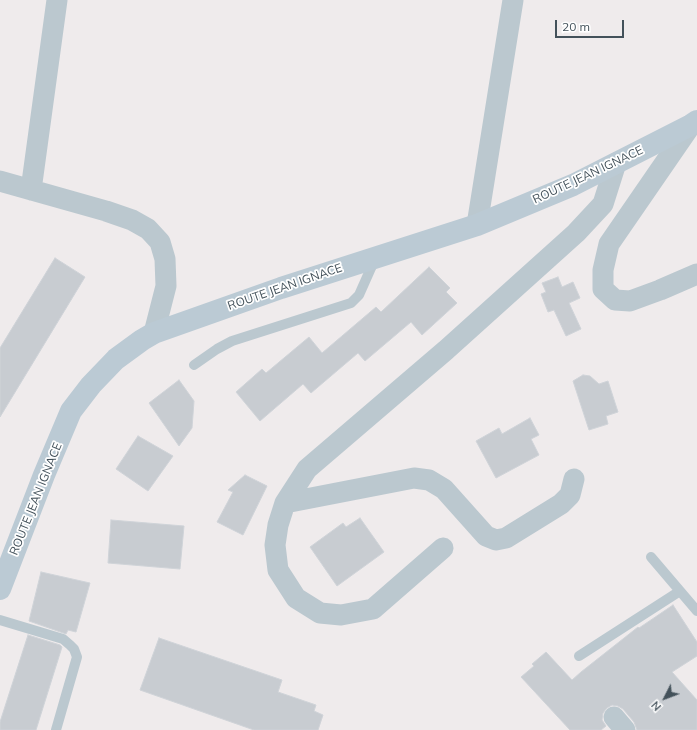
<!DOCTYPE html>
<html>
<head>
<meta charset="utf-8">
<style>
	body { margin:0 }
	#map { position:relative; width:697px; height:730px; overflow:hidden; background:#efebec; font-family:Mulish,sans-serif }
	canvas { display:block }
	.north { position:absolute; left:645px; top:678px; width:40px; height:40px; -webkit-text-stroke:3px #fff; paint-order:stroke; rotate:228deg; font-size:11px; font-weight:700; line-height:16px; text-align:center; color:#43515a }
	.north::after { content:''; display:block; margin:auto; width:14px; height:18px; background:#43515a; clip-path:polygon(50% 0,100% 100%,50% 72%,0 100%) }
	.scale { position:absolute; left:555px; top:20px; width:69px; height:18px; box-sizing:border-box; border:2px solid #43515a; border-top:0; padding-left:5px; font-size:12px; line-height:14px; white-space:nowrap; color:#43515a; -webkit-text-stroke:3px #fff; paint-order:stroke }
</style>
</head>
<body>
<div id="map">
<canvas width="697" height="730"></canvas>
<div class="north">N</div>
<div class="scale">20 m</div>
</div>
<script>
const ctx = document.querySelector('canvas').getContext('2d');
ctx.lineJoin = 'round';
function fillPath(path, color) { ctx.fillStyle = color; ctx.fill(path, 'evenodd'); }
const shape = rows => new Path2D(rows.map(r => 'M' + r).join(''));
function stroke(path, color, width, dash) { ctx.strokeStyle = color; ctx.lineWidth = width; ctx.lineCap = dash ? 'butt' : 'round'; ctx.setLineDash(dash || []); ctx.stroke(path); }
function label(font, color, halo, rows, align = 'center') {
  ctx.font = font + ' Mulish,sans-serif'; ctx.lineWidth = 3.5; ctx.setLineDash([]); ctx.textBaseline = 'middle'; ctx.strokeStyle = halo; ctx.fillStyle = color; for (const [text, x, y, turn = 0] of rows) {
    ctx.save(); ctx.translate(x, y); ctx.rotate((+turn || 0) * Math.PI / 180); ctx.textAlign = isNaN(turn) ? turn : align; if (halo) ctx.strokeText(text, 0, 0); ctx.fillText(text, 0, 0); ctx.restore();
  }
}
const building = shape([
	[55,258,85,277,0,417,0,348,55,258],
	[429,267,450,288,446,292,457,303,422,335,411,322,365,361,358,353,311,393,303,384,260,421,236,392,262,369,266,373,309,337,322,353,376,307,381,312,429,267],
	[558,277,562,287,573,282,580,298,569,303,581,329,566,336,554,310,548,312,541,294,546,292,542,283,558,277],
	[583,375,590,376,599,384,608,381,618,412,606,416,608,424,589,430,573,381,583,375],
	[179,380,194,401,192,428,179,446,149,403,179,380],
	[530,418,539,435,531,439,539,455,496,478,476,441,499,428,502,434,530,418],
	[138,436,173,456,148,491,116,469,138,436],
	[245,475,267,486,243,535,217,522,233,492,228,490,245,475],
	[360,518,384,552,337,586,310,547,343,523,346,527,360,518],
	[111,520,184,526,180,569,108,563,111,520],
	[41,572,90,583,76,632,68,630,66,634,29,621,41,572],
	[673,605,697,642,697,656,672,672,697,700,697,730,637,730,634,722,623,709,618,706,612,705,607,708,603,713,602,720,606,726,601,730,570,730,521,677,534,666,532,664,546,652,572,680,581,672,638,627,639,628,673,605],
	[28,635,60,645,62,647,36,730,0,730,0,722,28,635],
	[159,638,282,680,278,692,316,705,314,711,323,715,318,730,254,730,140,690,159,638]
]);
const lane = shape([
	[194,365,217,349,232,341,351,303,359,295,375,259],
	[651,557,697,611],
	[0,620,63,639,70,645,74,649,77,657,56,730],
	[579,656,680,591]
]);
const street = shape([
	[691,125,609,244,603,270,603,289,615,300,630,301,660,290,697,274],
	[0,181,106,211,132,220,148,229,160,242,165,259,166,286,154,333],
	[31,190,57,0],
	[477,225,513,0],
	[285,503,414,478,429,480,444,489,486,536,496,540,506,538,561,504,570,495,574,479],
	[443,548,373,609,341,615,320,613,296,598,278,570,275,545,278,525,285,503,307,469,446,350,576,233,603,204,616,163],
	[614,717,625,730]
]);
const secondary = shape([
	[0,589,44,475,71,411,91,385,116,359,142,340,154,333,281,288,477,225,573,185,691,125,697,121]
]);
const streetNames = [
	["ROUTE JEAN IGNACE",588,175,-25],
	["ROUTE JEAN IGNACE",285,287,-19],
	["ROUTE JEAN IGNACE",36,499,-68]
];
fillPath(building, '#c8ccd1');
stroke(building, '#cfd3d8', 1);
stroke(lane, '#bbc8cf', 10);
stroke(street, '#bbc8cf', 21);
stroke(secondary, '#bbcad4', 22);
label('12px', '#43515a', '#fff', streetNames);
</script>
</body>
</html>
